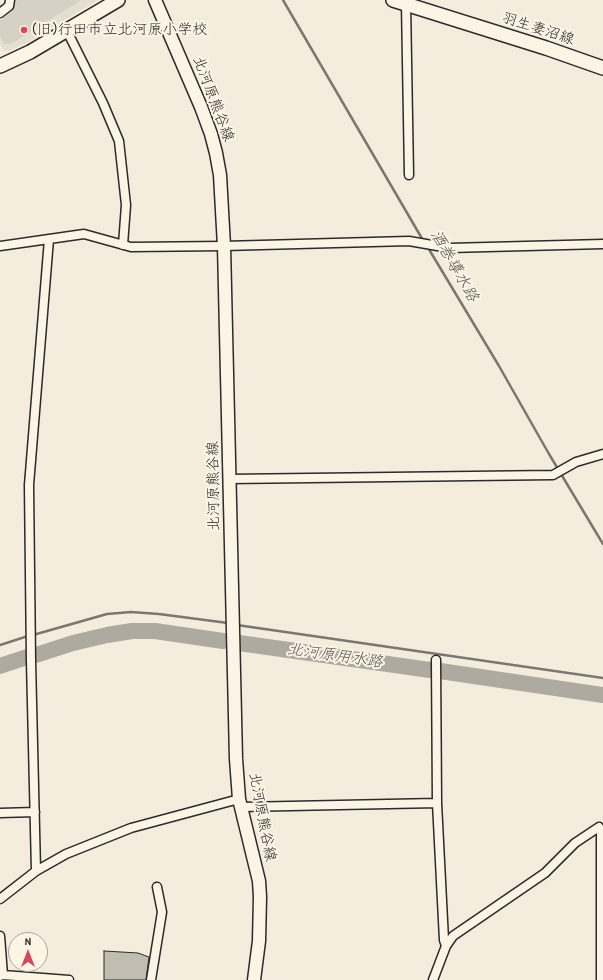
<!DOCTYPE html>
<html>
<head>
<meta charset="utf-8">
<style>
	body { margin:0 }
	#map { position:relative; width:603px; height:980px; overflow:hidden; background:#f4edde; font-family:"Patrick Hand",sans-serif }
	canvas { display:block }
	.north { position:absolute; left:8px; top:932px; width:40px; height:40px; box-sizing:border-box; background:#fcf5e5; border:1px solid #a8a49b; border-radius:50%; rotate:0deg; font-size:11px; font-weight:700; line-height:16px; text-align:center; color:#2b2b2b }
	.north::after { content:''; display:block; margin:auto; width:14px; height:18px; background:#d1495b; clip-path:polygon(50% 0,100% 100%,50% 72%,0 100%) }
</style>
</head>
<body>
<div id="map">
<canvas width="603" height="980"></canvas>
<div class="north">N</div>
</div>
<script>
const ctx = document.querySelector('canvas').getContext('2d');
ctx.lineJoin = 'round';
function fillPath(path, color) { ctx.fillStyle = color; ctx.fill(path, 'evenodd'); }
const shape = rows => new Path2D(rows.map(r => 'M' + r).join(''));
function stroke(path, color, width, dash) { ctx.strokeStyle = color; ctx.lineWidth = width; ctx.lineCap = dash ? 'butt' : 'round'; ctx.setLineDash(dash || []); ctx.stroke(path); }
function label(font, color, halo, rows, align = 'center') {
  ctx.font = font + ' "Patrick Hand","Klee One",sans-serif'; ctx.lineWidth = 4; ctx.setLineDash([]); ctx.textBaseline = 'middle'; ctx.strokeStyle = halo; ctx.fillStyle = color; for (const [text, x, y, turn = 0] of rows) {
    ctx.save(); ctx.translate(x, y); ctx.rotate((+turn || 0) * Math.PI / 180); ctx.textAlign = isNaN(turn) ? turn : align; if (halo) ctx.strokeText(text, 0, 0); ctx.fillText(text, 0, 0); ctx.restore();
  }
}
const built = shape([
	[14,0,98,0,28,42,11,50,4,51,0,44,0,18,11,8]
]);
const green = shape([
	[17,0,81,0,11,44,4,44,0,36,0,21,13,9]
]);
const stream = shape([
	[283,0,424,242],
	[427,246,499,366,549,454,603,544],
	[237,625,603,678],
	[33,635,107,614,131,612,159,614,228,623],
	[0,645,28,636]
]);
const river = shape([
	[239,643,430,670],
	[36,655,73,643,107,635,132,631,155,631,223,641],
	[0,666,27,657],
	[440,671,603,695]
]);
const building = shape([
	[104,951,138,953,149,957,146,980,104,980,104,951]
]);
const street = shape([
	[406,4,409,175],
	[0,13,9,6,10,0],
	[67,31,103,103,119,141,126,205,123,245],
	[0,246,84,234,131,247,224,246,409,241,449,248,603,244],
	[229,479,553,475,576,462,603,454],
	[436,660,437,803,444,940,446,946],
	[241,807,437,803],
	[0,813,35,812],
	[36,871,31,661,29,485,49,239],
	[0,899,36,871,66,854,131,828,239,799],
	[0,936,3,975,0,976],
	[3,975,69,980],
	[151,980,162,912,157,887],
	[433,980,446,946,453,936,545,873,575,843,599,827,601,832,601,980]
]);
const secondary = shape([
	[155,0,201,107,211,134,216,153,220,175,224,246,236,759,239,799,259,881,260,897,259,941,254,980]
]);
const primary = shape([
	[393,0,546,48,603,68],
	[0,66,30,52,118,0]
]);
const markers = [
	[24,30,4,"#d1495b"]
];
const streetNames = [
	["羽生妻沼線",538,29,18],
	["北河原熊谷線",213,99,69],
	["北河原熊谷線",214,486,-91],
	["北河原熊谷線",262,817,79]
];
const poiNames = [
	["(旧)行田市立北河原小学校",32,30]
];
const waterNames = [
	["酒巻導水路",454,266,60],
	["北河原用水路",335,656,8]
];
fillPath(built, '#e5dfd0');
fillPath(green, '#d6d1c4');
stroke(stream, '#7a7771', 2.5);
stroke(river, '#afaaa0', 16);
fillPath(building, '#c2bdb1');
stroke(building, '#2b2b2b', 1);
stroke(street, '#2b2b2b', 11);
stroke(secondary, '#2b2b2b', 15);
stroke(primary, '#2b2b2b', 16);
stroke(street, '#fcf5e5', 8);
stroke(secondary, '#fcf5e5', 12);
stroke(primary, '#fcf5e5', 13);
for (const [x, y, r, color] of markers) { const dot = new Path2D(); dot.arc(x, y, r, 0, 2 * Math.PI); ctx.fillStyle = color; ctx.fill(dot); stroke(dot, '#fcf5e5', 1.5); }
label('15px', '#2b2b2b', '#fcf5e5', streetNames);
label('15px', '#2b2b2b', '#fcf5e5', poiNames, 'left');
label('italic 16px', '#595754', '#fcf5e5', waterNames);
</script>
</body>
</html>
